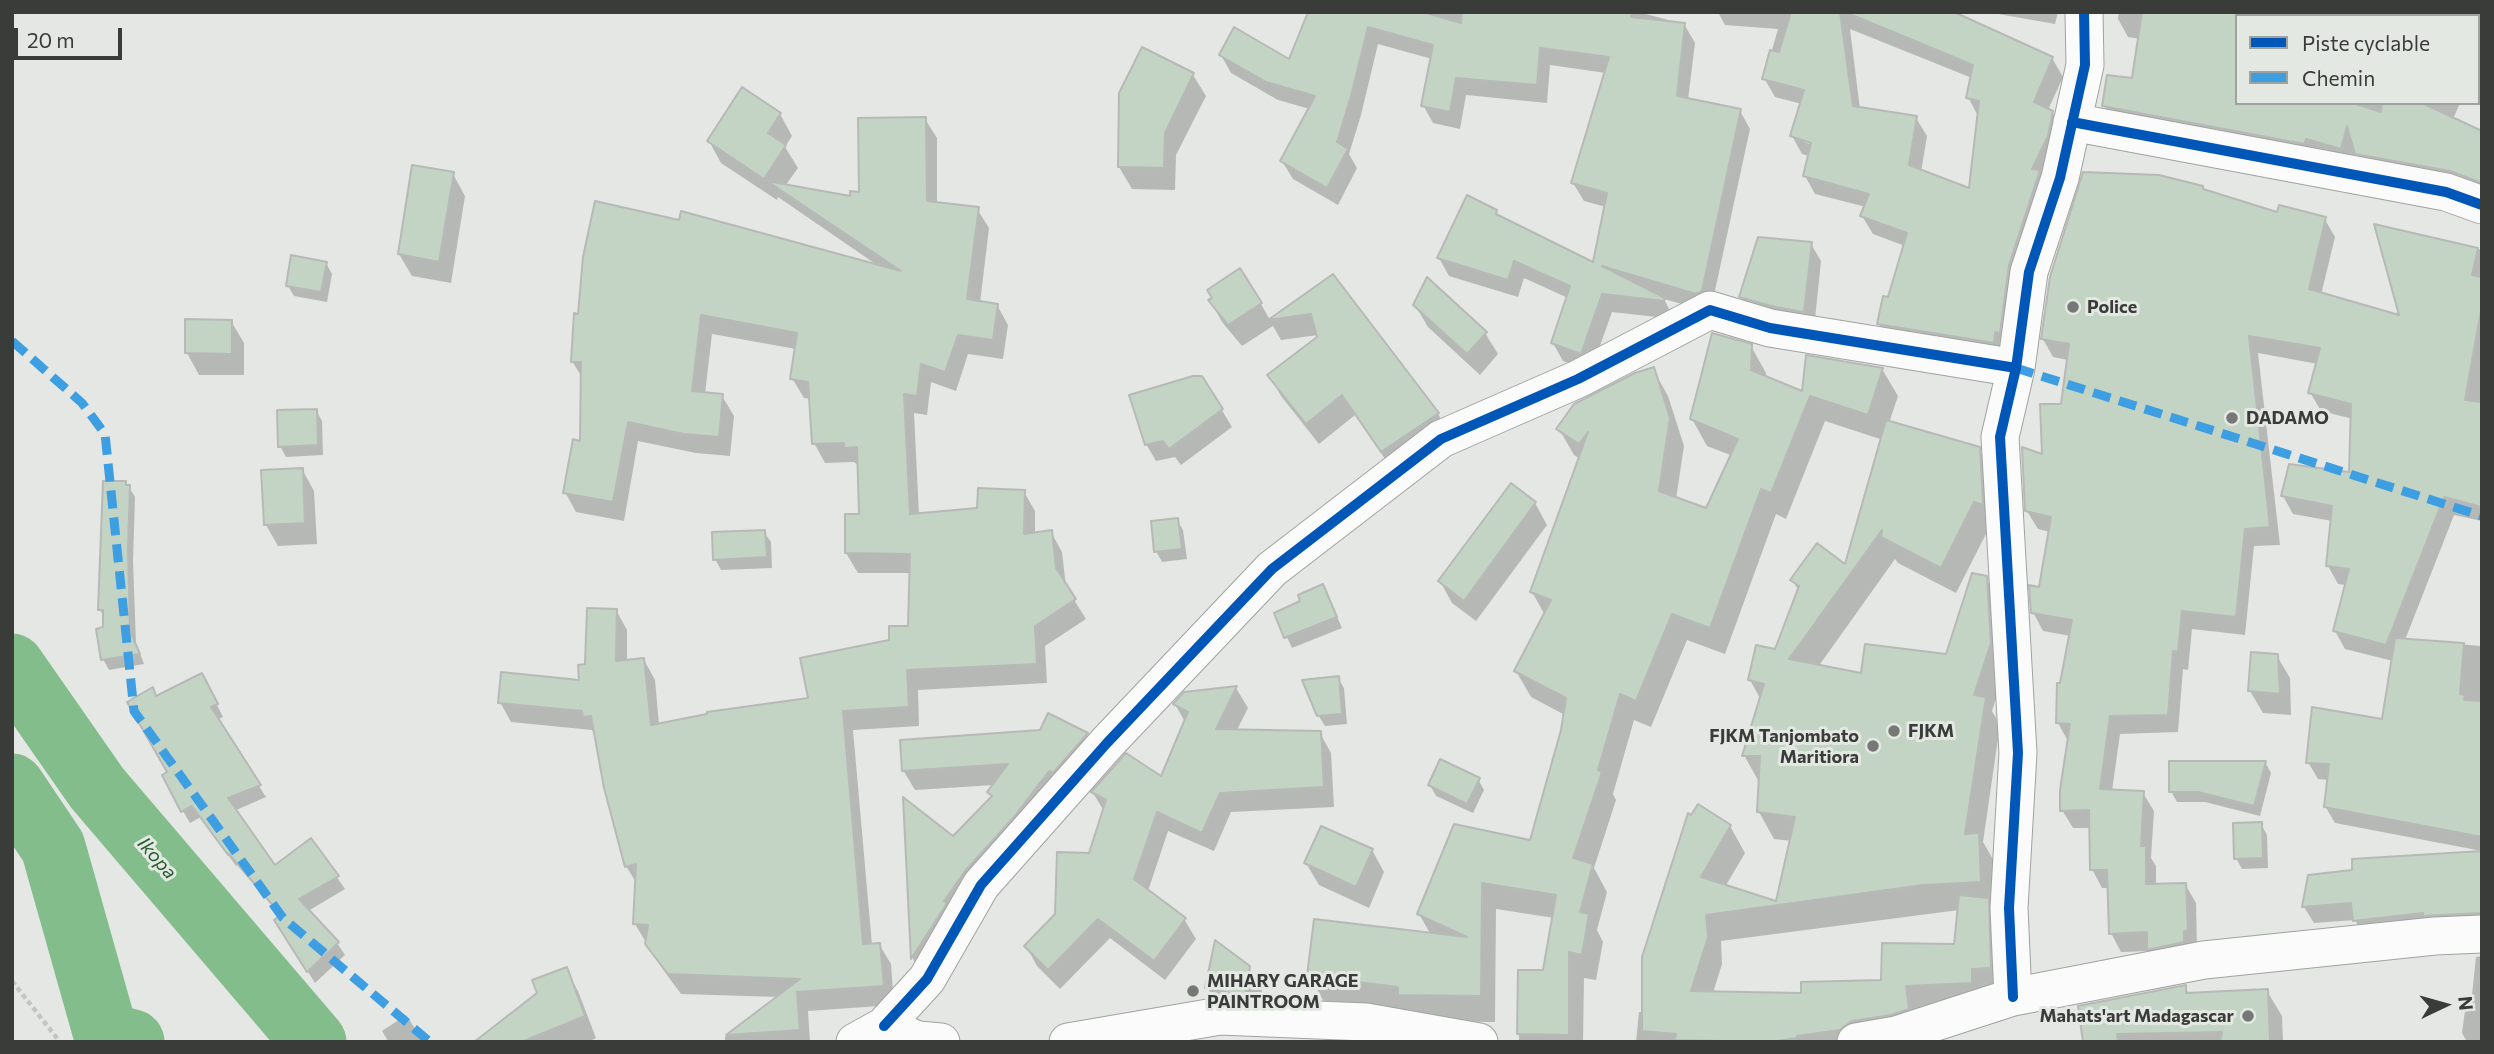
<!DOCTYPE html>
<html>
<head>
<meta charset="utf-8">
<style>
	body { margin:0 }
	#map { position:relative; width:2494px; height:1054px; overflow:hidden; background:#e4e7e4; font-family:Commissioner,sans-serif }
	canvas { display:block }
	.frame { position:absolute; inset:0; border:14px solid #3a3c3a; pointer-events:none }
	.legend { position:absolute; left:2235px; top:14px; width:245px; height:91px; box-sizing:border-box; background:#e3e8e3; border:2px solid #9fa39f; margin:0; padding:9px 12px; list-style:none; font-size:21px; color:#3a3c3a }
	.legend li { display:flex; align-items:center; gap:14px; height:35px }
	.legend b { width:35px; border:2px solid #9fa39f }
	.north { position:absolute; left:2410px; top:970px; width:70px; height:70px; -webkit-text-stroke:5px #e3e8e3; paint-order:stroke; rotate:85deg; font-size:19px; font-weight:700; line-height:28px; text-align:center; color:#3a3c3a }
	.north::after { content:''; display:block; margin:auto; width:24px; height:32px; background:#3a3c3a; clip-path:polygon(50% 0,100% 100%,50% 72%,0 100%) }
	.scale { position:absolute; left:14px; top:28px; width:108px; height:32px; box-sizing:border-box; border:4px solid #3a3c3a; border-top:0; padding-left:9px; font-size:21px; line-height:24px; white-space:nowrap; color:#3a3c3a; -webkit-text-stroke:5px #e3e8e3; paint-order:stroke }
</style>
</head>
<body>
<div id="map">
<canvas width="2494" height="1054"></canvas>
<div class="frame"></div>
<ul class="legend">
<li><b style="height:9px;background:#0057b8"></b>Piste cyclable</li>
<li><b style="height:9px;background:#3e9ee2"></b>Chemin</li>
</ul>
<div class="north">N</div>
<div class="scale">20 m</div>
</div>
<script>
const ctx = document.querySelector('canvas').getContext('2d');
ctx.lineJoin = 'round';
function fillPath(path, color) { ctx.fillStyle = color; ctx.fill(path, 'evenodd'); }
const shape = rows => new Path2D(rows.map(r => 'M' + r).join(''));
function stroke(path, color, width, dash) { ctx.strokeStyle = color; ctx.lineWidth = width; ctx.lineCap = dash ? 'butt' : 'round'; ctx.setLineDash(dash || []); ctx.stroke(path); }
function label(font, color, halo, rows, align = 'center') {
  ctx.font = font + ' Commissioner,sans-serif'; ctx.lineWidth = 6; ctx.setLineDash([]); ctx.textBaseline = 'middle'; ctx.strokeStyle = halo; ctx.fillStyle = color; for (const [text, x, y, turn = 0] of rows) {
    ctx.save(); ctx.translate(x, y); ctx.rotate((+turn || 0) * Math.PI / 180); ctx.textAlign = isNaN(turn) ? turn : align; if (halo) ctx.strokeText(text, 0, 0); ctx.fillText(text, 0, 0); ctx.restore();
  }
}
const shadow = shape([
	[1310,12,1638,12,1684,24,1695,43,1688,100,1740,111,1750,129,1711,309,1707,311,1664,299,1674,319,1612,312,1591,371,1563,361,1553,343,1568,298,1524,278,1518,297,1449,276,1439,258,1496,212,1500,218,1594,264,1606,207,1584,201,1573,183,1606,73,1550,65,1547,103,1466,95,1460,129,1433,123,1423,105,1432,59,1378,44,1361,115,1349,154,1357,168,1338,205,1293,179,1282,161,1310,109,1278,100,1231,73,1221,55,1290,62],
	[1718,12,1950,12,2052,58,2063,77,2048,110,2052,112,2063,131,2009,350,1889,342,1879,324,1890,299,1905,246,1873,234,1862,216,1866,207,1815,194,1805,176,1809,156,1802,154,1792,136,1802,104,1775,97,1764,78,1778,29,1725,25],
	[1850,29,1972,78,1968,97,1978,116,1971,190,1921,172,1927,136,1916,118,1860,109],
	[1804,139,1819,147,1804,142],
	[1987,12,2058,12,2055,24],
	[2119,12,2482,12,2482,76,2478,75,2478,16,2237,16,2237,103,2460,103,2450,126,2482,140,2482,196,2367,171,2355,151,2351,167,2115,123,2104,105,2134,80,2140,39,2128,37,2118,19],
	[1193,75,1206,96,1176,155,1175,190,1132,189,1119,167],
	[780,114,792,136,785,147,798,168,785,186,851,198,861,194,925,119,937,138,937,204,977,209,989,228,980,303,997,305,1008,325,1003,359,968,354,956,391,931,382,927,415,914,413,919,515,979,510,1024,492,1035,511,1035,534,1051,532,1062,552,1066,587,1086,619,1045,646,1047,683,918,690,919,726,853,730,872,945,879,944,891,964,894,1005,808,1011,810,1042,725,1042,725,1037,779,997,681,994,659,964,635,924,637,884,626,866,596,736,592,730,511,722,500,702,581,682,616,610,627,630,627,662,644,660,655,680,659,725,810,699,910,628,911,573,858,573,846,553,861,516,860,467,854,462,825,463,814,443,811,399,804,398,792,378,796,349,712,334,705,394,722,396,734,416,730,456,696,453,638,441,624,521,576,512,565,492,582,443,583,379,572,361,576,315,877,265,778,197,777,200,721,163,709,141],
	[453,174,465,196,451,283,412,276,399,254],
	[2204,192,2278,214,2324,218,2335,237,2321,295,2402,318,2376,226,2482,250,2482,521,2454,515,2405,640,2482,646,2482,851,2335,823,2325,806,2329,780,2318,779,2308,762,2383,721,2393,661,2345,649,2335,631,2346,585,2338,584,2328,566,2332,521,2293,514,2283,496,2351,474,2353,419,2321,411,2310,392,2318,364,2258,353,2280,545,2254,546,2245,635,2192,629,2188,670,2183,669,2178,732,2120,734,2112,791,2143,793,2154,811,2151,858,2156,866,2156,886,2185,884,2196,903,2197,949,2159,967,2150,951,2121,952,2111,933,2109,888,2102,888,2092,869,2091,828,2073,828,2062,810,2068,741,2058,723,2061,685,2071,636,2043,631,2033,612,2040,590,2050,532,2038,529,2027,511,2043,456,2063,405,2068,360,2053,357,2043,339],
	[1811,244,1821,261,1814,329,1751,314,1741,297],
	[326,263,332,274,327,302,294,296,288,286],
	[1332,276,1438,414,1450,434,1394,472,1355,415,1319,444,1281,396,1270,376,1318,338,1318,335,1281,340,1273,326,1242,346,1222,322,1210,300,1261,304,1270,320],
	[1415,305,1485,333,1498,354,1480,375,1428,327],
	[231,321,244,343,244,375,199,375,187,353],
	[1751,346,1766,373,1766,378,1803,393,1882,369,1898,396,1889,423,1978,448,1994,475,1989,528,1956,593,1898,563,1895,559,1818,667,1862,675,1947,655,1986,578,2001,604,2005,670,1992,711,2000,725,1983,842,1994,861,2005,994,1900,1042,1636,1042,1639,1012,1644,1012,1644,958,1730,826,1745,853,1725,887,1777,903,1792,841,1774,839,1759,812,1759,782,1744,755,1761,700,1750,680,1776,652,1799,591,1792,580,1846,566,1883,440,1825,421,1786,519,1776,514,1725,654,1687,640,1651,727,1634,720,1613,794,1616,800,1594,868,1607,892,1597,930,1603,942,1596,980,1584,978,1583,1042,1519,1042,1519,972,1544,972,1554,918,1496,909,1495,1022,1415,1021,1410,1012,1324,1002,1309,975,1431,935,1419,914,1531,842,1565,715,1531,697,1516,671,1545,615,1532,592,1580,459,1574,455,1559,429,1653,369,1668,396,1684,446,1676,499,1707,510,1733,456,1707,446,1692,419],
	[1959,910,1955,945,1882,982,1803,995,1713,993,1722,964,1721,941],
	[1202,377,1232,427,1181,465,1175,457,1156,461,1146,444],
	[316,410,322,421,323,455,286,457,280,446],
	[302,469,314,491,317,544,278,546,266,525],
	[127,487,129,487,135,497,133,561,136,643,144,664,109,670,103,659,105,618,100,610],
	[1535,503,1547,525,1476,621,1452,603,1440,581],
	[1177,520,1183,530,1187,559,1162,562,1156,551],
	[764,532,771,542,772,568,721,570,715,559],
	[1328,596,1342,628,1292,648,1276,614],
	[2277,656,2290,678,2291,715,2263,713,2250,691],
	[1338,678,1344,688,1347,724,1325,726,1318,715],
	[208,687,223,717,217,720,266,797,234,811,275,867,311,840,345,889,308,911,337,943,345,955,315,983,284,933,282,917,237,865,236,866,201,817,190,823,183,811,170,772,157,698],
	[1236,688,1248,708,1236,732,1320,733,1331,753,1334,807,1231,812,1214,851,1168,831,1148,891,1184,919,1196,939,1165,980,1110,938,1060,989,1037,966,1026,946,1057,915,1090,855,1104,811,1093,793,1161,778,1185,722,1175,704,1185,694],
	[1086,735,1098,754,923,977,913,959,905,801,953,838,993,798,989,792,994,785,915,790,903,770],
	[2265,762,2271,773,2260,816,2205,802,2177,802,2171,791],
	[1478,779,1484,790,1473,813,1436,796,1430,785],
	[2261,824,2267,835,2268,868,2242,869,2236,858],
	[1372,850,1384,872,1369,908,1319,885,1306,863],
	[2482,852,2482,930,2365,937,2355,920,2314,923,2304,907],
	[2482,956,2482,1042,2467,1042,2462,1033,2466,1003,2471,1004,2476,957],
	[1249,968,1262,990,1257,1013,1220,1009,1207,987],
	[566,969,578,991,596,1038,588,1042,492,1042],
	[2185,987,2190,995,2267,991,2282,1016,2283,1042,2084,1042],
	[406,1015,424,1042,388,1041,382,1031]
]);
const river = shape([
	[12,666,97,788,314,1042],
	[12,786,53,847,106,1035,132,1042]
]);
const building = shape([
	[1308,12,1423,12,1461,23,1462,12,1632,12,1631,17,1685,23,1677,96,1741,109,1702,291,1696,294,1602,266,1665,298,1664,301,1602,294,1581,354,1551,343,1570,286,1514,261,1508,280,1437,258,1467,195,1497,210,1496,214,1593,262,1607,193,1571,183,1609,57,1540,48,1537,85,1456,78,1450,112,1421,106,1433,45,1368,27,1351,96,1337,142,1348,149,1327,188,1280,161,1315,96,1266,82,1219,55,1234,27,1289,59,1308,12],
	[1791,12,1840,12,1853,106,1917,116,1909,165,1969,188,1979,101,1966,98,1973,65,1845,12,1954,12,2053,57,2034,102,2053,111,2048,136,2032,169,2040,170,2009,265,2000,333,1995,332,1994,343,1877,324,1883,296,1888,297,1907,233,1860,216,1869,194,1803,176,1811,143,1790,136,1804,90,1762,79,1770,50,1779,52,1791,12],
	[2142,12,2237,12,2237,103,2353,103,2381,112,2382,103,2422,103,2482,131,2482,183,2450,171,2355,154,2347,126,2341,149,2306,139,2304,144,2102,106,2107,75,2132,78,2142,12],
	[1142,47,1194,73,1165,133,1164,168,1118,167,1119,93,1142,47],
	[742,87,781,113,768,133,786,145,764,179,707,141,742,87],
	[926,117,927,201,979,207,967,299,998,304,993,340,958,335,945,372,921,364,917,396,904,394,910,514,977,508,978,488,1025,490,1024,534,1052,530,1056,568,1076,599,1035,626,1037,664,907,670,909,707,843,711,863,944,880,943,884,986,797,992,800,1030,726,1035,800,979,668,974,645,944,648,925,633,924,636,864,625,867,604,788,591,716,583,717,582,711,498,703,501,672,579,680,578,665,585,664,587,608,617,609,616,661,644,658,651,725,707,714,707,712,808,698,800,658,889,640,889,626,908,626,910,554,845,553,845,514,859,514,857,447,844,448,844,443,812,444,808,382,790,379,797,333,701,315,692,391,723,394,719,437,684,434,628,422,613,502,563,493,573,439,580,441,581,362,571,362,574,313,578,314,583,257,595,201,679,220,681,211,901,271,767,181,850,196,850,191,859,192,858,118,926,117],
	[412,165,454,172,439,262,398,254,412,165],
	[2083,172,2159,175,2203,186,2203,189,2277,212,2279,205,2326,217,2309,289,2399,315,2374,224,2478,248,2472,275,2482,277,2482,305,2465,400,2482,402,2482,507,2444,497,2386,645,2333,631,2349,569,2326,566,2332,506,2281,496,2289,464,2349,472,2351,404,2308,393,2320,348,2249,336,2270,527,2245,529,2236,617,2182,611,2178,652,2173,651,2168,715,2110,716,2100,789,2144,791,2141,846,2146,846,2146,884,2186,883,2188,931,2184,931,2184,942,2147,950,2147,932,2109,934,2107,870,2090,870,2089,810,2060,811,2060,790,2070,724,2056,723,2057,683,2060,683,2072,620,2031,613,2029,585,2039,587,2051,517,2025,511,2022,447,2042,454,2040,404,2061,404,2069,344,2041,339,2050,277,2083,172],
	[1758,237,1812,242,1804,312,1775,307,1739,297,1758,237],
	[291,255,327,262,321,292,286,286,291,255],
	[1240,268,1262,303,1228,325,1208,300,1212,298,1207,290,1240,268],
	[1333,274,1439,413,1381,452,1342,395,1306,424,1267,375,1317,337,1311,314,1268,320,1333,274],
	[1427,277,1487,332,1467,354,1413,305,1427,277],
	[185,319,232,320,232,354,185,353,185,319],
	[1712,333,1752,344,1751,370,1802,391,1806,355,1883,368,1868,415,1810,396,1771,493,1761,489,1710,628,1672,614,1636,701,1620,694,1598,770,1602,772,1573,858,1593,864,1580,912,1589,914,1582,955,1569,952,1569,1035,1517,1034,1518,970,1543,970,1556,895,1482,883,1481,996,1398,995,1398,987,1307,976,1314,919,1467,937,1417,914,1454,824,1530,840,1561,730,1566,698,1514,671,1551,600,1530,592,1588,432,1579,444,1556,429,1574,404,1635,373,1654,367,1670,418,1659,491,1706,508,1738,439,1690,419,1712,333],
	[1193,376,1202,376,1223,409,1169,449,1163,441,1145,445,1129,395,1193,376],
	[317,409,318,445,278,447,277,410,317,409],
	[1886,420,1980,447,1983,505,1974,502,1941,568,1881,537,1882,530,1789,659,1861,673,1865,644,1946,654,1972,573,1987,576,1991,643,1974,695,1986,697,1965,834,1979,833,1981,882,1923,885,1706,915,1708,937,1691,991,1801,993,1801,982,1881,980,1882,943,1954,944,1959,895,1989,898,1991,968,1972,969,1972,983,1906,986,1909,1009,1891,1015,1852,1021,1840,1030,1797,1036,1797,1038,1769,1042,1675,1040,1676,1034,1642,1031,1642,957,1688,813,1691,815,1698,804,1731,825,1701,877,1776,901,1795,817,1757,812,1760,756,1742,756,1764,684,1748,680,1756,645,1775,649,1799,586,1790,580,1817,543,1845,564,1886,420],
	[303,468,305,523,264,525,261,470,303,468],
	[103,481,126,481,126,485,130,485,128,549,130,631,140,654,101,660,96,629,103,627,103,610,98,610,103,481],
	[1511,483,1536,502,1464,601,1438,581,1511,483],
	[1178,518,1182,549,1154,552,1151,521,1178,518],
	[765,530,767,557,713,560,712,532,765,530],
	[1323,584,1337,617,1284,638,1274,613,1300,601,1298,595,1323,584],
	[2395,638,2464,643,2460,694,2465,695,2464,700,2482,701,2482,837,2324,807,2329,764,2306,763,2312,707,2382,719,2395,638],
	[2251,652,2278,654,2280,694,2248,691,2251,652],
	[202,673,218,704,211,707,261,785,228,798,275,865,311,838,339,876,299,899,339,942,307,972,274,920,281,915,229,854,228,855,192,806,181,812,162,775,167,772,127,702,153,687,156,696,202,673],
	[1339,676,1342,714,1317,716,1302,680,1339,676],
	[1237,686,1216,729,1321,731,1324,787,1220,793,1202,833,1157,812,1134,879,1186,918,1154,961,1098,919,1048,970,1024,946,1055,914,1057,852,1089,853,1106,800,1091,792,1126,753,1161,776,1188,712,1173,704,1184,692,1237,686],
	[1048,713,1088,733,1053,773,1049,771,1014,817,965,871,944,901,947,903,911,959,903,797,953,836,992,796,987,792,1008,764,902,771,900,740,1040,730,1048,713],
	[1440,759,1480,778,1467,804,1428,785,1440,759],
	[2169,761,2266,761,2254,806,2198,792,2169,792,2169,761],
	[2262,822,2263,858,2234,859,2233,823,2262,822],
	[1321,826,1373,849,1356,887,1304,863,1321,826],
	[2482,851,2482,913,2423,916,2423,913,2353,921,2351,903,2302,907,2308,875,2352,870,2352,859,2482,851],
	[1215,940,1250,966,1245,996,1205,988,1215,940],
	[567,967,585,1016,521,1042,474,1042,537,993,532,980,567,967],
	[2186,985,2186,993,2268,989,2270,1042,2220,1042,2222,1032,2117,1034,2118,1042,2083,1042,2078,1006,2186,985]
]);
const path = shape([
	[12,981,60,1042]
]);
const street = shape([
	[2072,122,2446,192,2482,205],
	[2013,997,2009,908,2018,753,2000,437,2016,368,2029,272,2060,178,2085,65,2084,12],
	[884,1026,927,979,981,885,1107,743,1272,569,1441,439,1578,379,1710,310,1770,328,2016,368],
	[855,1042,884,1026,918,1040,941,1042],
	[1068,1042,1220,1016,1366,1022,1479,1042],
	[1856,1042,1896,1035,2013,997,2204,960,2435,936,2482,934]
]);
const quiet = shape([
	[12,341,82,403,105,434,134,711,283,918,430,1042],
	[2016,368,2482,516]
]);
const cycleway = shape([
	[2072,122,2446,192,2482,205],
	[2013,997,2009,908,2018,753,2000,437,2016,368,2029,272,2060,178,2085,65,2084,12],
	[884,1026,927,979,981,885,1107,743,1272,569,1441,439,1578,379,1710,310,1770,328,2016,368]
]);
const markers = [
	[2073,307,7,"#767876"],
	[2232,418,7,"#767876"],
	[1894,731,7,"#767876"],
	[1873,746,7,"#767876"],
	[1193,991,7,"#767876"],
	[2248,1016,7,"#767876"]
];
const poiNames = [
	["Police",2087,307],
	["DADAMO",2246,418],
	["FJKM",1908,731],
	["FJKM Tanjombato",1859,736,"right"],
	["Maritiora",1859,757,"right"],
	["MIHARY GARAGE",1207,981],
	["PAINTROOM",1207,1002],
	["Mahats'art Madagascar",2234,1016,"right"]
];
const waterNames = [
	["Ikopa",157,858,49]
];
fillPath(shadow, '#0003');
stroke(river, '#83bd8b', 65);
fillPath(building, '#c3d4c5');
stroke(building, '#b7b9b7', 2);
stroke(street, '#a0a3a0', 39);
stroke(path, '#c3c5c3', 4.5, [5, 3.5]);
stroke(street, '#fbfbfb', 37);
stroke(quiet, '#3e9ee2', 9, [18, 9]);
stroke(cycleway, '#0057b8', 10);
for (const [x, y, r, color] of markers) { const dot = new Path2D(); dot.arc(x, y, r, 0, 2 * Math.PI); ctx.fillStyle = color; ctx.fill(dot); stroke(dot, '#e3e8e3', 2.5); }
label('bold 18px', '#3a3c3a', '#e3e8e3', poiNames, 'left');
label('italic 19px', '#225b2c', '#e3e8e3', waterNames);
</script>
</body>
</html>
